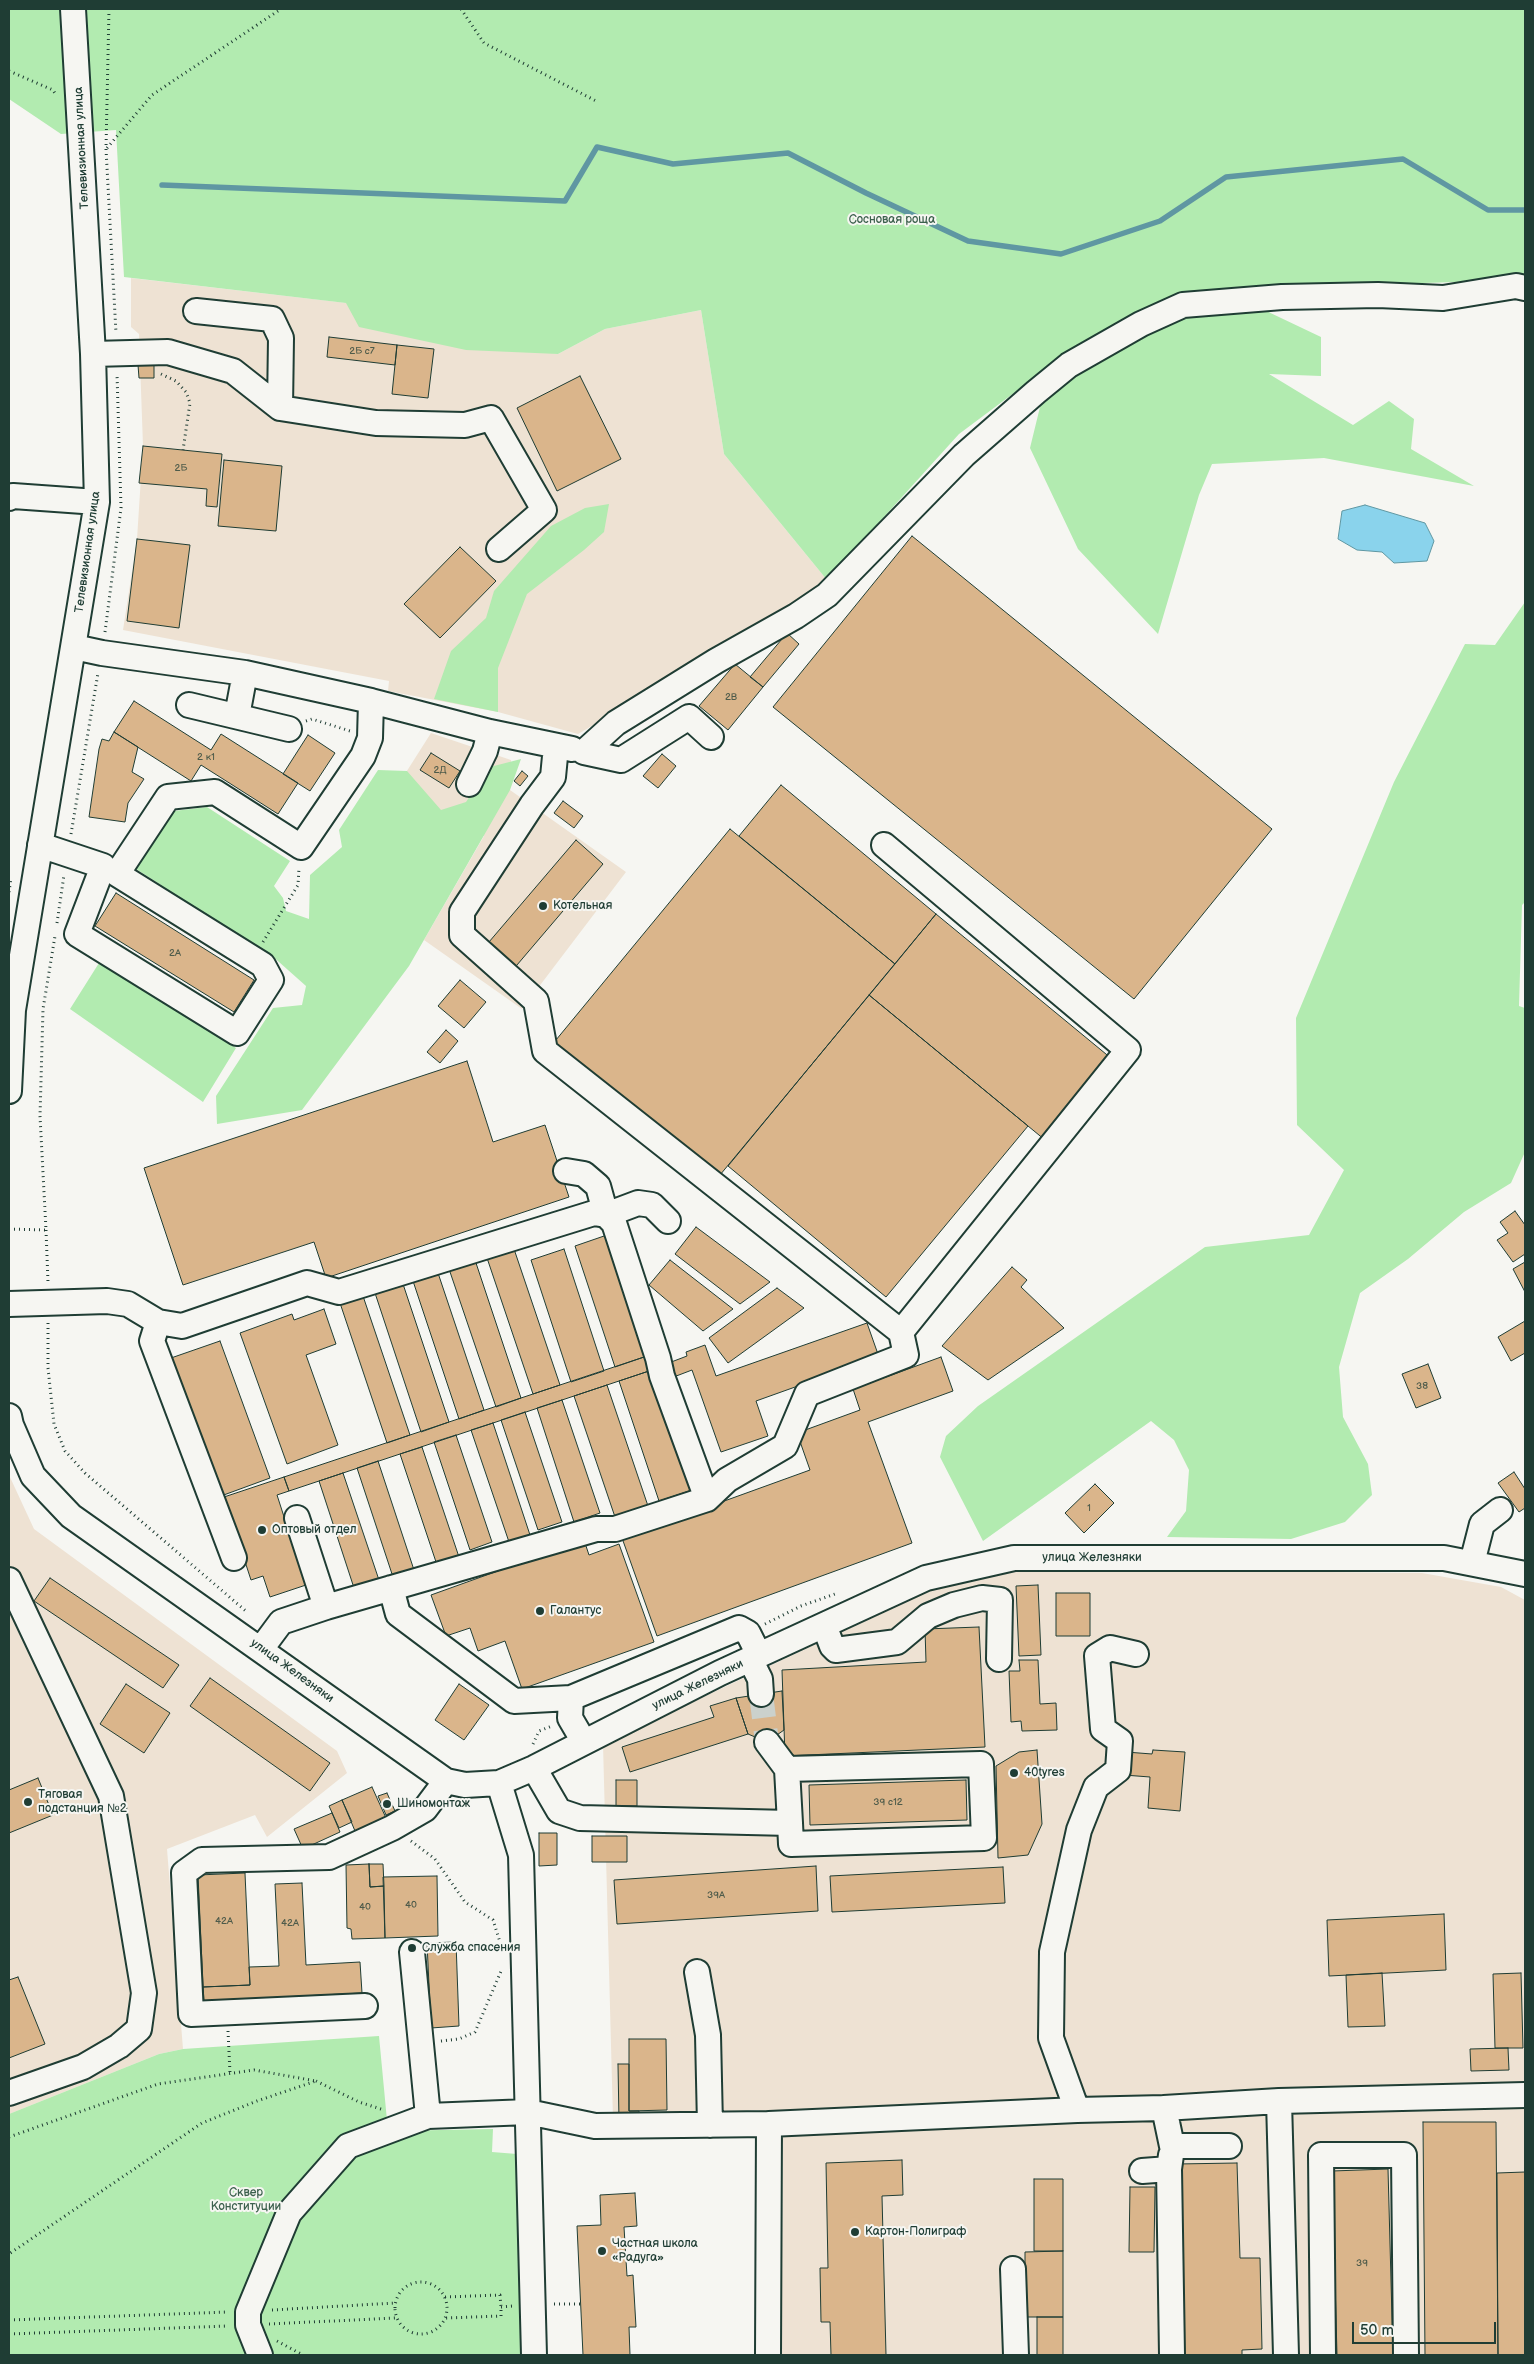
<!DOCTYPE html>
<html>
<head>
<meta charset="utf-8">
<style>
	body { margin:0 }
	#map { position:relative; width:1534px; height:2364px; overflow:hidden; background:#f6f6f2; font-family:"Balsamiq Sans",sans-serif }
	canvas { display:block }
	.frame { position:absolute; inset:0; border:10px solid #1f3d34; pointer-events:none }
	.scale { position:absolute; left:1352px; top:2322px; width:144px; height:22px; box-sizing:border-box; border:2px solid #1f3d34; border-top:0; padding-left:6px; font-size:15px; line-height:18px; white-space:nowrap; color:#1f3d34; -webkit-text-stroke:4px #f6f6f2; paint-order:stroke }
</style>
</head>
<body>
<div id="map">
<canvas width="1534" height="2364"></canvas>
<div class="frame"></div>
<div class="scale">50 m</div>
</div>
<script>
const ctx = document.querySelector('canvas').getContext('2d');
ctx.lineJoin = 'round';
function fillPath(path, color) { ctx.fillStyle = color; ctx.fill(path, 'evenodd'); }
const shape = rows => new Path2D(rows.map(r => 'M' + r).join(''));
function stroke(path, color, width, dash) { ctx.strokeStyle = color; ctx.lineWidth = width; ctx.lineCap = dash ? 'butt' : 'round'; ctx.setLineDash(dash || []); ctx.stroke(path); }
function label(font, color, halo, rows, align = 'center') {
  ctx.font = font + ' "Balsamiq Sans",sans-serif'; ctx.lineWidth = 4; ctx.setLineDash([]); ctx.textBaseline = 'middle'; ctx.strokeStyle = halo; ctx.fillStyle = color; for (const [text, x, y, turn = 0] of rows) {
    ctx.save(); ctx.translate(x, y); ctx.rotate((+turn || 0) * Math.PI / 180); ctx.textAlign = isNaN(turn) ? turn : align; if (halo) ctx.strokeText(text, 0, 0); ctx.fillText(text, 0, 0); ctx.restore();
  }
}
const built = shape([
	[131,278,347,303,558,354,605,329,701,310,724,454,827,580,811,599,578,734,498,712,388,691,389,681,123,630,137,539,143,446,139,334,131,327],
	[431,733,511,760,510,790,626,872,522,1009,424,940,484,836,398,785],
	[9,1475,34,1529,337,1751,347,1773,267,1837,255,1815,167,1849,183,2049,159,2054,9,2114],
	[1052,1569,1422,1573,1501,1587,1525,1600,1525,2355,781,2355,783,2143,759,2110,613,2120,603,1744,929,1591,1004,1572]
]);
const green = shape([
	[9,9,1525,9,1525,280,1220,289,1321,337,1321,376,1269,374,1353,425,1389,401,1414,419,1411,449,1474,486,1324,458,1212,464,1199,495,1158,634,1078,549,1030,448,1050,366,959,434,827,580,724,454,701,310,605,329,558,354,466,350,359,327,346,303,124,277,116,130,61,134,9,99],
	[609,504,604,532,584,550,527,594,498,668,498,712,434,699,451,651,486,618,494,591,551,526,585,508],
	[1525,602,1525,902,1522,905,1519,1006,1525,1008,1525,1152,1511,1183,1464,1212,1408,1259,1360,1293,1339,1367,1343,1417,1368,1464,1372,1495,1345,1522,1291,1539,1167,1537,1186,1511,1189,1470,1174,1440,1151,1421,983,1541,940,1457,946,1436,978,1406,1205,1247,1309,1235,1344,1170,1297,1125,1296,1018,1394,782,1465,644,1495,645],
	[521,759,510,790,409,966,302,1110,217,1124,216,1096,273,1008,302,1005,306,986,270,954,164,896,161,885,136,869,174,811,207,807,290,861,274,886,283,898,286,911,309,919,310,875,342,847,339,830,378,770,407,771,441,810,466,802,490,767],
	[99,963,236,1048,203,1102,70,1009],
	[379,2036,388,2131,493,2129,492,2152,517,2154,523,2355,9,2355,9,2114,159,2054,183,2049]
]);
const water = shape([
	[1365,505,1425,523,1434,541,1427,561,1394,563,1382,552,1357,550,1338,539,1342,511,1365,505]
]);
const stream = shape([
	[162,185,565,201,597,147,673,164,788,153,866,193,968,241,1061,254,1160,221,1226,177,1403,159,1488,210,1525,210]
]);
const building = shape([
	[329,337,397,345,395,365,327,357,329,337],
	[397,345,434,349,428,398,392,394,397,345],
	[154,357,154,378,139,378,138,365,142,360,154,357],
	[580,376,621,459,557,491,517,408,580,376],
	[143,446,222,454,217,507,206,506,207,489,139,483,143,446],
	[224,460,282,466,276,531,218,526,224,460],
	[912,536,1272,829,1134,999,773,707,912,536],
	[137,539,190,545,179,628,127,621,137,539],
	[460,547,496,581,440,638,404,604,460,547],
	[787,633,799,644,763,687,750,677,787,633],
	[735,664,763,687,728,730,699,706,735,664],
	[134,701,211,750,221,734,298,783,278,814,201,765,191,781,114,732,134,701],
	[114,732,138,747,132,772,144,779,128,803,125,822,89,817,99,749,102,739,109,741,114,732],
	[308,735,335,753,310,791,283,774,308,735],
	[431,753,460,771,449,788,420,770,431,753],
	[662,754,676,766,658,788,643,776,662,754],
	[522,771,528,776,520,786,514,781,522,771],
	[781,785,936,914,895,964,739,836,781,785],
	[563,801,583,816,574,828,554,813,563,801],
	[730,829,895,964,715,1181,551,1046,730,829],
	[576,840,603,864,511,972,483,949,576,840],
	[116,893,254,980,234,1012,95,926,116,893],
	[936,914,1112,1059,1045,1140,869,995,936,914],
	[460,980,486,1002,464,1028,438,1006,460,980],
	[869,995,1028,1126,886,1297,728,1166,869,995],
	[446,1030,458,1041,440,1063,427,1052,446,1030],
	[467,1061,493,1142,545,1125,569,1197,326,1278,314,1242,183,1285,144,1168,467,1061],
	[1515,1211,1525,1225,1525,1254,1513,1262,1497,1240,1508,1233,1500,1222,1515,1211],
	[696,1227,770,1282,740,1304,675,1254,696,1227],
	[607,1235,647,1356,615,1367,575,1246,607,1235],
	[513,1246,560,1385,533,1394,486,1255,513,1246],
	[564,1249,604,1371,571,1382,531,1260,564,1249],
	[474,1257,521,1398,496,1407,448,1266,474,1257],
	[670,1260,733,1309,703,1331,649,1285,670,1260],
	[1525,1262,1525,1292,1513,1269,1525,1262],
	[1012,1267,1027,1280,1021,1287,1064,1328,988,1380,942,1346,1012,1267],
	[437,1270,484,1410,459,1419,412,1278,437,1270],
	[402,1281,449,1422,421,1432,374,1290,402,1281],
	[777,1288,804,1308,728,1363,709,1338,777,1288],
	[363,1296,410,1435,387,1443,340,1303,363,1296],
	[324,1309,336,1344,306,1355,338,1445,287,1464,240,1333,292,1314,294,1320,324,1309],
	[1525,1321,1525,1353,1511,1361,1498,1337,1525,1321],
	[867,1323,879,1357,756,1401,768,1436,721,1452,692,1370,671,1378,666,1364,687,1356,686,1352,705,1345,716,1376,867,1323],
	[220,1341,270,1478,221,1496,171,1358,220,1341],
	[647,1356,652,1370,289,1491,284,1477,647,1356],
	[941,1357,953,1391,868,1422,912,1543,657,1636,622,1538,810,1470,797,1433,860,1410,853,1389,941,1357],
	[1428,1364,1441,1398,1416,1408,1402,1374,1428,1364],
	[652,1370,692,1490,659,1501,619,1381,652,1370],
	[607,1385,648,1506,615,1517,574,1396,607,1385],
	[562,1400,600,1513,574,1522,537,1408,562,1400],
	[525,1412,562,1522,538,1530,501,1420,525,1412],
	[493,1423,530,1535,509,1542,471,1430,493,1423],
	[456,1435,492,1542,470,1550,434,1442,456,1435],
	[422,1447,459,1557,437,1565,400,1454,422,1447],
	[378,1461,414,1570,393,1577,357,1468,378,1461],
	[1514,1472,1525,1489,1525,1508,1519,1512,1498,1483,1514,1472],
	[343,1473,380,1583,355,1591,319,1481,343,1473],
	[284,1477,289,1491,277,1495,306,1585,270,1597,263,1576,251,1580,224,1497,284,1477],
	[1095,1484,1114,1503,1084,1533,1065,1513,1095,1484],
	[584,1540,589,1555,619,1544,654,1642,522,1689,505,1641,478,1651,470,1628,446,1636,431,1595,584,1540],
	[50,1578,179,1665,163,1688,34,1601,50,1578],
	[1038,1585,1041,1655,1019,1656,1016,1586,1038,1585],
	[1056,1593,1090,1593,1090,1636,1056,1636,1056,1593],
	[979,1627,985,1747,785,1756,782,1670,926,1662,925,1629,979,1627],
	[1019,1660,1038,1660,1040,1704,1056,1703,1057,1730,1022,1731,1021,1721,1011,1722,1009,1671,1020,1671,1019,1660],
	[210,1678,330,1763,310,1791,190,1706,210,1678],
	[126,1684,170,1713,144,1753,100,1724,126,1684],
	[459,1684,489,1705,464,1740,435,1720,459,1684],
	[782,1691,784,1730,767,1742,748,1734,736,1698,782,1691],
	[736,1698,748,1734,630,1772,622,1747,714,1717,710,1706,736,1698],
	[1037,1750,1042,1824,1028,1855,998,1858,996,1766,1019,1752,1037,1750],
	[1153,1750,1185,1752,1180,1811,1148,1808,1150,1777,1124,1775,1126,1752,1152,1754,1153,1750],
	[38,1778,53,1815,9,1833,9,1790,38,1778],
	[616,1780,637,1780,637,1806,616,1806,616,1780],
	[966,1780,967,1820,810,1825,809,1785,966,1780],
	[372,1787,386,1818,355,1831,342,1800,372,1787],
	[387,1793,395,1811,386,1815,378,1796,387,1793],
	[342,1800,352,1822,339,1828,329,1806,342,1800],
	[332,1813,340,1832,303,1849,294,1829,332,1813],
	[539,1833,557,1833,557,1865,539,1866,539,1833],
	[592,1836,627,1836,627,1862,592,1862,592,1836],
	[369,1864,370,1887,384,1886,385,1938,352,1939,351,1929,347,1928,346,1865,369,1864],
	[369,1864,383,1864,384,1886,370,1887,369,1864],
	[816,1866,818,1911,617,1924,614,1880,816,1866],
	[1003,1867,1005,1903,832,1912,830,1876,1003,1867],
	[245,1873,250,1985,203,1987,198,1875,245,1873],
	[437,1876,438,1936,385,1938,383,1877,437,1876],
	[302,1883,306,1965,360,1962,362,1993,204,2001,203,1987,250,1985,249,1967,279,1966,275,1884,302,1883],
	[1444,1914,1446,1970,1329,1976,1327,1920,1444,1914],
	[456,1942,459,2026,431,2028,427,1943,456,1942],
	[1382,1973,1385,2026,1348,2027,1346,1975,1382,1973],
	[1521,1973,1523,2048,1495,2048,1493,1974,1521,1973],
	[18,1977,45,2044,9,2058,9,1980,18,1977],
	[629,2039,666,2039,667,2110,629,2111,629,2039],
	[1508,2048,1509,2070,1471,2071,1470,2049,1508,2048],
	[618,2064,629,2064,629,2111,639,2111,639,2120,619,2121,618,2064],
	[1423,2122,1496,2122,1498,2355,1425,2355,1423,2122],
	[902,2160,903,2195,882,2196,886,2355,831,2355,830,2322,821,2322,820,2268,828,2268,826,2163,902,2160],
	[1237,2163,1240,2258,1260,2258,1262,2349,1242,2350,1242,2355,1181,2355,1177,2164,1237,2163],
	[1388,2169,1393,2355,1337,2355,1332,2171,1388,2169],
	[1525,2172,1525,2355,1498,2355,1497,2173,1525,2172],
	[1034,2179,1063,2179,1063,2251,1034,2251,1034,2179],
	[1130,2187,1155,2187,1154,2252,1129,2252,1130,2187],
	[635,2193,637,2226,624,2227,627,2276,633,2275,636,2327,629,2327,630,2355,583,2355,577,2226,601,2225,600,2195,635,2193],
	[1063,2251,1063,2317,1025,2317,1025,2252,1063,2251],
	[1037,2317,1063,2317,1063,2355,1037,2355,1037,2317]
]);
const minorTunnel = shape([
	[761,1694,767,1742]
]);
const path = shape([
	[109,9,106,149,116,333],
	[461,9,484,43,598,102],
	[9,71,53,90,56,95],
	[107,148,152,95,281,9],
	[161,374,176,381,186,392,190,403,183,450],
	[105,632,121,508,117,374],
	[306,721,312,719,350,731],
	[71,834,98,673],
	[9,892,11,878],
	[57,923,64,875],
	[263,942,298,885,299,868],
	[9,1229,46,1230,40,1116,43,1009,55,936],
	[46,1230,48,1282],
	[48,1323,48,1368,54,1424,65,1451,85,1473,247,1612],
	[765,1624,801,1606,835,1594],
	[533,1744,539,1731,552,1726],
	[411,1841,435,1859,465,1902,493,1920,501,1945],
	[228,2031,230,2073],
	[441,2041,459,2039,475,2032,502,1969],
	[316,2081,359,2102,384,2110],
	[9,2137,158,2084,254,2070,316,2081,257,2101,202,2123,9,2254],
	'395 2308a26 26 0 1 1 52 0a26 26 0 1 1-52 0Z',
	[445,2297,500,2295,501,2307,501,2316,446,2318],
	[554,2304,581,2304],
	[501,2307,513,2306],
	[272,2310,395,2303],
	[9,2320,228,2312],
	[269,2324,396,2318],
	[9,2334,228,2326],
	[277,2341,303,2355]
]);
const minor = shape([
	[196,311,272,319,281,338,280,408],
	[93,354,168,352,233,371,280,408,376,423,465,425,491,418,544,510,499,549],
	[9,498,13,496,97,502],
	[74,647,102,653,245,673,371,701,490,732,572,749],
	[189,705,289,729],
	[237,716,245,673],
	[711,737,689,717,621,760,584,752,616,723,716,661,796,616,827,595,964,455,1036,392,1069,365,1141,324,1183,305,1282,297,1378,295,1443,298,1516,286,1525,288],
	[556,746,553,777,532,805,462,912,462,935,536,1001,545,1051,901,1332,1128,1050,884,845],
	[469,784,485,751,490,732],
	[40,845,103,866,77,934,237,1033,271,980,263,965,117,874,168,797,215,792,301,847,363,756,370,738,371,701],
	[9,1091,13,1010,97,502,93,354,73,9],
	[566,1171,584,1174,598,1186,606,1215,638,1203,652,1205,668,1221],
	[9,1304,107,1301,128,1304,158,1322,182,1326,307,1283,339,1292,594,1213,606,1215,614,1223,658,1358,662,1376,707,1499,615,1529,596,1529,326,1607,297,1518],
	[158,1322,152,1341,234,1558],
	[9,1416,11,1425,33,1476,71,1516,446,1781,465,1785,499,1783,534,1768,720,1673,926,1578,1014,1558,1444,1558,1525,1574],
	[707,1499,727,1480,785,1446,807,1394,906,1355,901,1332],
	[1472,1563,1482,1524,1500,1510],
	[9,1580,111,1796,144,1993,139,2029,119,2046,83,2067,9,2093],
	[391,1588,398,1614,514,1701,571,1698],
	[824,1625,832,1646,836,1650,897,1642,928,1616,954,1605,982,1598,1000,1600,999,1659],
	[261,1649,281,1622,326,1607],
	[750,1659,760,1679,761,1694],
	[584,1742,570,1718,571,1698,739,1628,748,1633,759,1655],
	[767,1742,787,1769,790,1823],
	[534,1768,559,1811,580,1818,790,1823,791,1844,984,1838,981,1764,787,1769],
	[499,1783,521,1855,534,2355],
	[412,1952,428,2116],
	[697,1972,708,2035,710,2125],
	[365,2006,191,2014,184,1873,202,1860,329,1857,392,1828,425,1809,446,1781],
	[1279,2101,1525,2095],
	[1164,2108,1279,2101,1286,2355],
	[1077,2110,1164,2108,1172,2146,1229,2146],
	[1169,2169,1172,2355],
	[1142,2171,1169,2169,1171,2155],
	[1013,2269,1016,2355],
	[260,2355,248,2325,248,2312,289,2213,348,2146,428,2116,528,2112,595,2126,769,2124],
	[768,2355,769,2124,1077,2110,1051,2038,1052,1952,1079,1830,1096,1787,1118,1770,1120,1741,1103,1729,1097,1656,1110,1648,1136,1654],
	[1323,2355,1321,2155,1404,2155,1406,2355]
]);
const markers = [
	[543,906,5,"#1f3d34"],
	[262,1530,5,"#1f3d34"],
	[540,1611,5,"#1f3d34"],
	[1014,1773,5,"#1f3d34"],
	[28,1802,5,"#1f3d34"],
	[387,1804,5,"#1f3d34"],
	[412,1948,5,"#1f3d34"],
	[855,2232,5,"#1f3d34"],
	[602,2251,5,"#1f3d34"]
];
const numberNames = [
	["2Б с7",362,351],
	["2Б",181,468],
	["2В",731,697],
	["2 к1",206,757],
	["2Д",440,770],
	["2А",175,953],
	["38",1422,1386],
	["1",1089,1508],
	["39 с12",888,1802],
	["39А",716,1895],
	["40",411,1905],
	["40",365,1907],
	["42А",224,1921],
	["42А",290,1923],
	["39",1362,2263]
];
const streetNames = [
	["Телевизионная улица",82,148,-93],
	["Телевизионная улица",88,552,-82],
	["улица Железняки",1092,1558],
	["улица Железняки",292,1671,36],
	["улица Железняки",698,1685,-26]
];
const parkNames = [
	["Сосновая роща",892,220],
	["Сквер",246,2193],
	["Конституции",246,2207]
];
const poiNames = [
	["Котельная",553,906],
	["Оптовый отдел",272,1530],
	["Галантус",550,1611],
	["40tyres",1024,1773],
	["Тяговая",38,1795],
	["подстанция №2",38,1809],
	["Шиномонтаж",397,1804],
	["Служба спасения",422,1948],
	["Картон-Полиграф",865,2232],
	["Частная школа",612,2244],
	["«Радуга»",612,2258]
];
fillPath(built, '#eee2d3');
fillPath(green, '#b2ebb0');
fillPath(water, '#8ad3ec');
stroke(water, '#5f97a2', 1);
stroke(stream, '#5f97a2', 5.5);
fillPath(building, '#dab58b');
stroke(building, '#1f3d34', 1);
stroke(minorTunnel, '#cbd1cc', 24, [24, 12]);
stroke(minor, '#1f3d34', 28);
stroke(path, '#1f3d34', 3, [1, 4]);
stroke(minor, '#f6f6f2', 24);
for (const [x, y, r, color] of markers) { const dot = new Path2D(); dot.arc(x, y, r, 0, 2 * Math.PI); ctx.fillStyle = color; ctx.fill(dot); stroke(dot, '#f6f6f2', 2); }
label('10px', '#4e5b4a', null, numberNames);
label('12px', '#1f3d34', '#f6f6f2', streetNames);
label('12px', '#3c604d', '#f6f6f2', parkNames);
label('12px', '#1f3d34', '#f6f6f2', poiNames, 'left');
</script>
</body>
</html>
